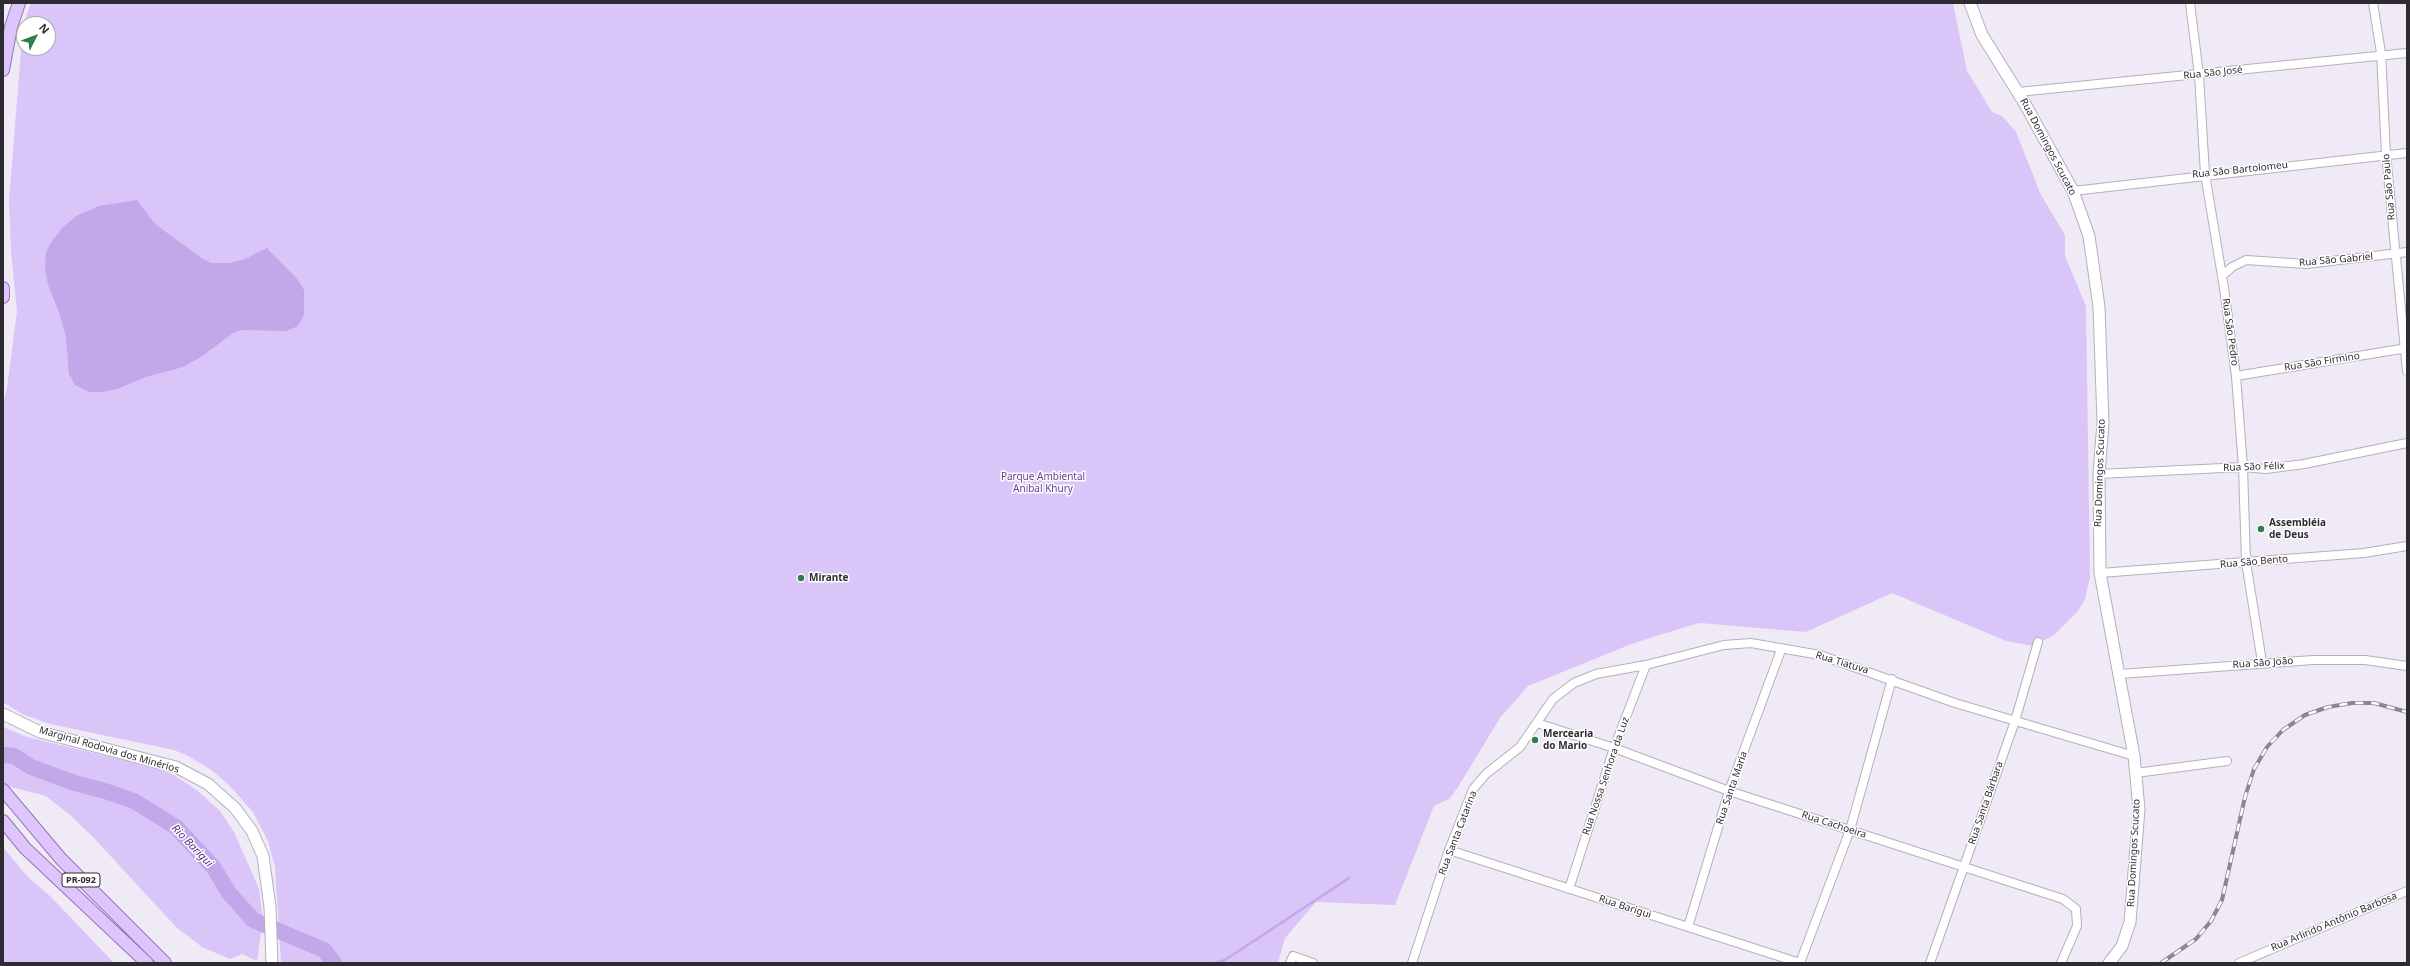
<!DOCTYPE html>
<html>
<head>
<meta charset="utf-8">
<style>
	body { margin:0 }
	#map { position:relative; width:2410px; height:966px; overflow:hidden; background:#efeaf6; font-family:"Noto Sans",sans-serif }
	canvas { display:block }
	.frame { position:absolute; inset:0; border:4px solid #2e2c31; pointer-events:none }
	.north { position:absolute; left:16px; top:16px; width:40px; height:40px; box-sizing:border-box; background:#fff; border:1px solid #ababad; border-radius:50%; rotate:48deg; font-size:11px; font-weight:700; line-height:16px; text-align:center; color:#2e2c31 }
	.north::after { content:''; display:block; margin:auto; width:14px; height:18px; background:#307e4d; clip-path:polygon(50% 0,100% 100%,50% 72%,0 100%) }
</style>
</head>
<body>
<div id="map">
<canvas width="2410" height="966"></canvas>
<div class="frame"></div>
<div class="north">N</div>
</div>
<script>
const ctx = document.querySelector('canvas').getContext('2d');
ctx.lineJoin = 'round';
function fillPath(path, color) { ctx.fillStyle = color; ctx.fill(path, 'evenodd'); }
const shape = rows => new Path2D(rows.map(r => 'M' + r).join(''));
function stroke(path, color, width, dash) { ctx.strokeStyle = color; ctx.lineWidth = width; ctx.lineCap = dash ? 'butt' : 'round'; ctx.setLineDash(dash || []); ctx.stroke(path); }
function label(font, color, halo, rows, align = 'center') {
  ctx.font = font + ' "Noto Sans",sans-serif'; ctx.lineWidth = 3; ctx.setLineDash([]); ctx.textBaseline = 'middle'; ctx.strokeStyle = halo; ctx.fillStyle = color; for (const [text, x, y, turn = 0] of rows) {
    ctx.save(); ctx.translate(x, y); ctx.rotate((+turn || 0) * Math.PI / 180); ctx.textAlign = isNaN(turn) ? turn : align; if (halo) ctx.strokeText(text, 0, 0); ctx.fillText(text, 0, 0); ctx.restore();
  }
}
const green = shape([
	[31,3,1953,3,1967,71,1992,112,2002,116,2016,132,2041,195,2065,235,2065,256,2086,306,2090,577,2085,599,2078,611,2054,635,2033,646,2006,641,1892,593,1806,632,1700,623,1692,625,1634,643,1528,686,1500,718,1458,787,1449,799,1434,806,1395,905,1316,902,1285,938,1278,963,281,963,275,867,268,841,253,812,229,785,211,770,188,756,174,750,50,724,22,714,3,702,3,404,7,388,17,311,11,252,9,200,23,25],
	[24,24,48,24,48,48,24,48],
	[3,727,27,737,160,769,174,775,198,791,220,811,234,832,259,889,263,920,257,961,242,954,230,959,202,947,177,928,94,838,71,816,46,796,3,785],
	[3,847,27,876,51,897,114,963,3,963]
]);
const water = shape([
	[137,200,155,224,200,257,211,263,230,263,245,259,267,248,298,280,304,290,304,315,298,326,286,331,242,330,233,333,201,357,183,367,146,377,117,389,103,392,89,392,75,385,69,374,66,337,59,312,48,285,45,267,46,253,50,244,62,228,78,215,99,206]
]);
const stream = shape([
	[1215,963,1225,960,1349,878]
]);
const river = shape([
	[3,755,14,756,31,767,75,783,105,791,134,801,176,827,214,868,229,893,253,920,324,950,334,963]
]);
const street = shape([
	[2190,3,2199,75,2205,174,2224,288,2236,376,2243,467,2246,562,2262,662],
	[2373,3,2381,53,2386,154,2407,371],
	[2018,92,2407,53],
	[2073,191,2407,153],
	[2222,276,2232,267,2246,260,2306,264,2407,252],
	[2236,376,2407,348],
	[2099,474,2243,467,2266,469,2304,464,2407,443],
	[2100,573,2364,553,2407,546],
	[2120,674,2313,660,2365,660,2407,666],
	[1537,723,1614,748,1729,791,2063,899,2076,909,2077,926,2061,963],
	[2136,773,2227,761],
	[1449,850,1800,963],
	[1569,889,1614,748,1646,665],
	[1688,927,1729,791,1781,650],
	[1290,963,1293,956,1313,963],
	[1412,963,1449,850,1473,789,1486,774,1520,747,1553,699,1574,683,1596,674,1646,665,1724,645,1751,643,1820,655,1955,703,2134,756],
	[1800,963,1850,830,1892,679],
	[1930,963,2015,721,2038,642],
	[2239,963,2407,891]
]);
const secondary = shape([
	[1970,3,1982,35,2025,104,2073,191,2089,236,2099,307,2103,422,2099,474,2100,573,2134,756,2139,809,2130,922,2122,946,2109,963],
	[3,714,40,732,176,767,208,784,235,808,252,831,263,856,270,907,272,963]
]);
const primary = shape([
	[3,70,11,27,19,3],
	[3,288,3,297],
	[3,790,61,859,165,963],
	[3,821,25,848,147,963]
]);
const rail = shape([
	[2161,963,2196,939,2211,921,2222,900,2245,797,2254,769,2267,747,2283,730,2305,715,2328,707,2352,703,2374,703,2407,712]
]);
const markers = [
	[2261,529,4,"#307e4d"],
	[801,578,4,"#307e4d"],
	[1535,740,4,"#307e4d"]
];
const shields = [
	[81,880,38]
];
const shieldNames = [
	["PR-092",81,880]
];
const streetNames = [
	["Rua São José",2213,73,-6],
	["Rua Domingos Scucato",2048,147,62],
	["Rua São Bartolomeu",2240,170,-6],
	["Rua São Paulo",2389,187,-95],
	["Rua São Gabriel",2336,260,-5],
	["Rua São Pedro",2230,332,82],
	["Rua São Firmino",2322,362,-9],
	["Rua São Félix",2254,467,-2],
	["Rua Domingos Scucato",2100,473,-88],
	["Rua São Bento",2254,562,-5],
	["Rua Tiatuva",1842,663,17],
	["Rua São João",2263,663,-4],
	["Marginal Rodovia dos Minérios",109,750,16],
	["Rua Nossa Senhora da Luz",1606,776,-71],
	["Rua Santa Maria",1732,788,-71],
	["Rua Santa Bárbara",1986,803,-71],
	["Rua Cachoeira",1834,825,18],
	["Rua Santa Catarina",1458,833,-69],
	["Rua Domingos Scucato",2134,853,-87],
	["Rua Barigui",1625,907,18],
	["Rua Arlindo Antônio Barbosa",2334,922,-23]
];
const parkNames = [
	["Parque Ambiental",1043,477],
	["Anibal Khury",1043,489]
];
const poiNames = [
	["Assembléia",2269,523],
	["de Deus",2269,535],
	["Mirante",809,578],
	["Mercearia",1543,734],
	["do Mario",1543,746]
];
const waterNames = [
	["Rio Barigui",192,846,46]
];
fillPath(green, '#dac5f9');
fillPath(water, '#c2a7e9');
stroke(stream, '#c2a7e9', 2.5);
stroke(river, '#c2a7e9', 16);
stroke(street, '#b4b0bb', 10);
stroke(secondary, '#b4b0bb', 13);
stroke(primary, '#9277b5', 14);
stroke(street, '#fff', 8);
stroke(secondary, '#fff', 11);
stroke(primary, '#dec6fd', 12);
stroke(rail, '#8a878f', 4);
stroke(rail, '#fff', 2.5, [8]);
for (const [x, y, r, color] of markers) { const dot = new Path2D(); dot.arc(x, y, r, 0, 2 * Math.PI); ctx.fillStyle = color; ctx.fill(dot); stroke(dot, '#fff', 1.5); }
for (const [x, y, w] of shields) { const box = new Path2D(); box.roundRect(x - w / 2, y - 7, w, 14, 3); ctx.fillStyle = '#fff'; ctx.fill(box); stroke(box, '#2e2c31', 1); }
label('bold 9px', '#2e2c31', null, shieldNames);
label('10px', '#2e2c31', '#fff', streetNames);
label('10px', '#633e8d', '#fff', parkNames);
label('bold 10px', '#2e2c31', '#fff', poiNames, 'left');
label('italic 11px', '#5a3583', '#fff', waterNames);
</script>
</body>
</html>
